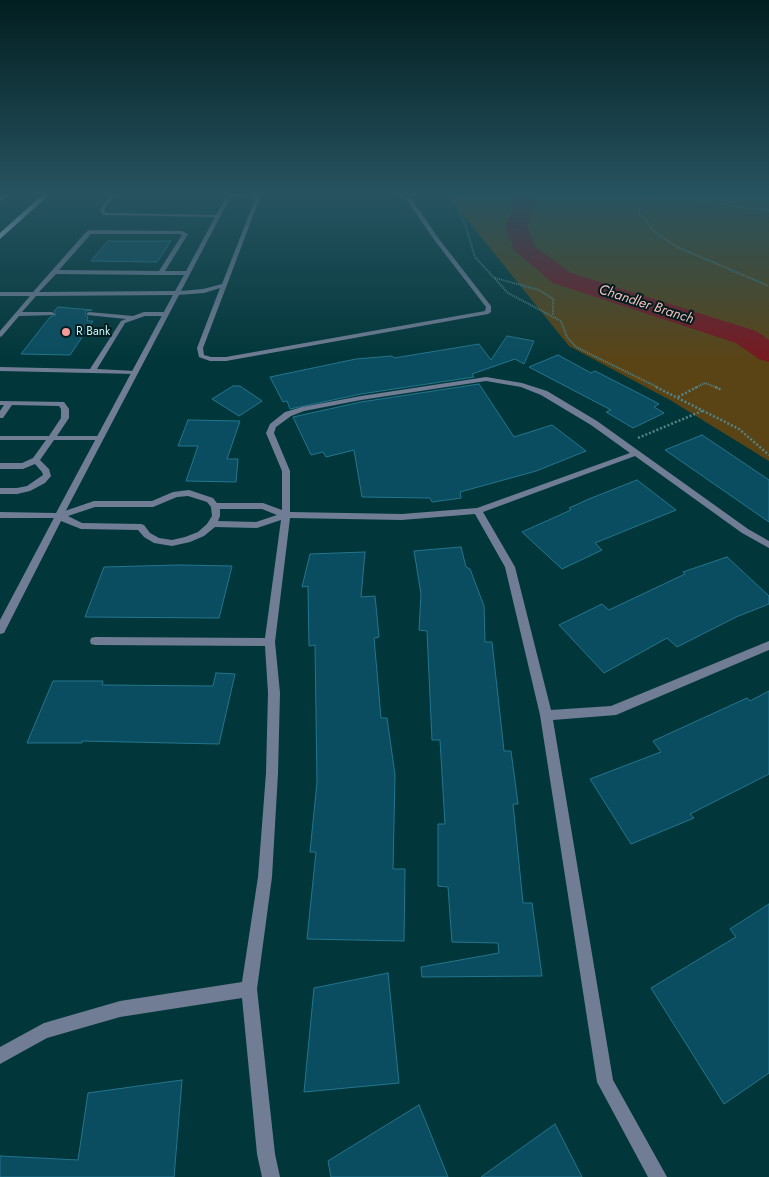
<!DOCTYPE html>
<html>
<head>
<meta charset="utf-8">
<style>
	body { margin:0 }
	canvas { display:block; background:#01373a }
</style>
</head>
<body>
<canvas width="769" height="1177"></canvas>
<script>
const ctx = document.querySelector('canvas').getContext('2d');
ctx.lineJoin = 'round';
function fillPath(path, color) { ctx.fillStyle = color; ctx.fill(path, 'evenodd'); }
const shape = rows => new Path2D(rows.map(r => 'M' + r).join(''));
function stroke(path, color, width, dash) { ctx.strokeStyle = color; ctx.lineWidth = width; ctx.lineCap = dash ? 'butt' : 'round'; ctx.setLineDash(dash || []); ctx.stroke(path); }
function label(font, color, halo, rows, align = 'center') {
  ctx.font = font + ' Jost,sans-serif'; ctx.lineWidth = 4; ctx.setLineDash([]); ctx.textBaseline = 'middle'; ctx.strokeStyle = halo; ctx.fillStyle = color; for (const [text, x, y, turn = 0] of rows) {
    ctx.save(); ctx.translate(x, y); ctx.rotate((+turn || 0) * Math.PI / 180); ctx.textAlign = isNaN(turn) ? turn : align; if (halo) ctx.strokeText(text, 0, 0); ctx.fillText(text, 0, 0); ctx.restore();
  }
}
const green = shape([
	[447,195,769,195,769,461,670,400,569,346]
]);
const river = shape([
	[511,195,531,195,533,210,527,226,535,247,571,273,756,331,769,340,769,362,759,359,736,343,553,283,514,250,505,226,513,210,511,195]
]);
const building = shape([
	[108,241,171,241,157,262,91,261,108,241],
	[58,307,92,310,86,311,85,315,88,317,87,321,93,321,70,355,21,354,50,317,56,315,54,311,58,307],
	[507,336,534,341,524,364,515,359,472,374,474,377,361,394,290,409,287,401,283,402,270,377,356,359,392,356,394,358,479,344,491,360,507,336],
	[558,355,591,373,595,371,642,395,659,404,654,407,664,413,633,428,606,412,611,410,529,367,558,355],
	[479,384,514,437,552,425,586,451,536,471,460,492,461,498,432,502,430,498,362,497,354,450,326,457,323,452,311,455,293,417,361,402,479,384],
	[233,386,240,386,262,401,239,416,212,399,233,386],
	[188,420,240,421,227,459,238,459,236,482,186,481,198,446,178,446,188,420],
	[702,435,769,480,769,522,665,450,702,435],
	[637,480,676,510,595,543,602,550,562,569,522,532,571,510,569,508,589,499,637,480],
	[461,547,466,567,470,569,484,606,485,642,492,642,504,751,511,751,518,804,513,804,523,903,532,903,542,976,422,977,421,967,499,953,498,943,452,942,448,887,438,886,438,824,445,824,440,740,432,740,427,631,419,630,421,594,414,551,461,547],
	[365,552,361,597,375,596,379,637,374,638,381,718,387,718,395,775,393,869,405,869,404,941,307,939,316,852,310,852,317,782,315,645,309,646,308,586,302,587,310,554,365,552],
	[727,557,769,596,769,604,736,617,677,647,667,638,604,673,559,625,602,604,609,610,685,574,683,572,727,557],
	[179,565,232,566,219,618,85,617,104,567,179,565],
	[216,673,235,674,219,744,82,741,82,743,27,743,53,681,103,681,102,685,213,686,216,673],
	[769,691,769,774,690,814,694,818,631,844,590,779,661,752,653,741,747,698,750,701,769,691],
	[769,904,769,1073,724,1104,651,988,736,937,730,929,769,904],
	[388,973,399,1083,304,1092,314,988,388,973],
	[182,1080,174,1177,0,1177,0,1156,78,1160,88,1093,182,1080],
	[419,1105,448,1177,331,1177,328,1161,419,1105],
	[555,1124,582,1177,481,1177,555,1124]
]);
const pathFar1 = shape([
	[452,195,465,224,475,257,508,293,561,321,567,337,576,347,659,388],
	[769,211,661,195,641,200,639,212,654,231,677,247,769,286],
	[495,278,539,290,553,299,553,315],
	[695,388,705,383,718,388]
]);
const path = shape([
	[656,387,739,429,769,455],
	[715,387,722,390],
	[678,397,697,387],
	[638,438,702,411]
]);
const service = shape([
	[111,195,116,195,105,208,104,211,106,213,216,215,227,195,261,195,203,348,204,355,211,357,226,357,485,311,486,307,435,241,406,199,395,195,410,197,439,239,491,306,491,312,488,314,226,361,210,361,199,357,197,348,220,288,204,293,177,295,36,296,22,312,52,312,55,314,54,315,19,316,2,336,0,337,0,331,30,296,0,296,0,292,33,292,86,232,90,230,182,231,188,234,165,271,186,271,215,217,103,215,100,211,101,208,111,195],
	[231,196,256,197,222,284,203,289,181,291,231,196],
	[91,234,179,234,182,235,159,271,59,270,91,234],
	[56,274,161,275,184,275,175,291,39,292,56,274],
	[89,312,133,316,144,312,166,312,169,314,166,316,145,316,125,323,97,369,135,371,137,372,137,374,0,371,0,367,90,369,121,321,126,319,87,315,87,313,89,312],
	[486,377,522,383,547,391,597,421,748,529,769,541,769,548,742,533,635,456,483,512,515,567,551,710,611,706,769,641,769,650,616,715,553,720,613,1080,667,1177,648,1177,597,1082,540,715,505,567,475,514,402,520,290,518,275,642,280,693,278,773,272,877,257,989,275,1154,280,1177,262,1177,257,1154,242,998,120,1017,47,1038,0,1064,0,1047,44,1023,120,1001,242,982,258,877,266,773,268,693,265,646,95,645,91,644,90,641,91,638,95,637,265,638,281,520,257,528,215,527,204,536,190,542,172,546,154,543,144,537,138,530,81,529,61,521,4,633,0,634,0,620,56,514,94,501,152,501,173,492,189,490,213,498,217,503,263,503,282,510,282,471,266,433,270,424,285,412,302,407,361,396,486,377],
	[486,381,521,387,541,395,591,425,630,453,477,508,402,514,290,512,290,471,274,433,276,427,291,416,304,411,361,400,486,381],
	[188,496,207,502,211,507,212,516,207,524,198,532,185,537,172,540,159,538,150,533,144,525,141,524,82,523,68,516,95,507,153,507,177,497,188,496],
	[220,509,262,509,277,515,256,522,218,521,220,516,220,509],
	[0,401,64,402,69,409,69,418,57,436,100,436,104,438,100,440,54,440,40,460,49,469,51,476,45,483,30,491,17,494,0,494,0,488,17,488,27,486,43,475,42,472,35,464,23,469,0,469,0,463,22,463,33,458,46,440,0,440,0,436,49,436,61,418,61,409,59,406,12,405,3,418,0,418,0,411,4,405,0,405,0,401]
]);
const minor = shape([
	[177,291,180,293,62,518,0,518,0,512,56,513,174,293,177,291]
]);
const trunk = shape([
	[1,195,8,195,0,201,1,195],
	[42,195,49,195,0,239,0,233,42,195]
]);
const markers = [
	[66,332,5,"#f59b98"]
];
const farPoinames = [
	["R Bank",76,332]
];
const farWaternames = [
	["Chandler Branch",646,305,18]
];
fillPath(green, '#5a4416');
fillPath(river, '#781920');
fillPath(building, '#0a4d60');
stroke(building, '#23758e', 1);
stroke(pathFar1, '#538487', 2, [1, 1]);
stroke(path, '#538487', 2.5, [2, 2]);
fillPath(service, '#717d95');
fillPath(minor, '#717d95');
fillPath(trunk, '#cadbf8');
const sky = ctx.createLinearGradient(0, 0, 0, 360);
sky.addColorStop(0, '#011e20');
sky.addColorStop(0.54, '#275360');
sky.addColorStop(1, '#27536000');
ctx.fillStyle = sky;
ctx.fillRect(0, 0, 769, 360);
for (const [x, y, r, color] of markers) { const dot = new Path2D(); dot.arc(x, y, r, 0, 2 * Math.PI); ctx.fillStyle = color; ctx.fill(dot); stroke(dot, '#011c1e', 2); }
label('12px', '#caf3f6', '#011c1e', farPoinames, 'left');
label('italic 14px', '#f7c0bd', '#011c1e', farWaternames);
</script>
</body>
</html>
